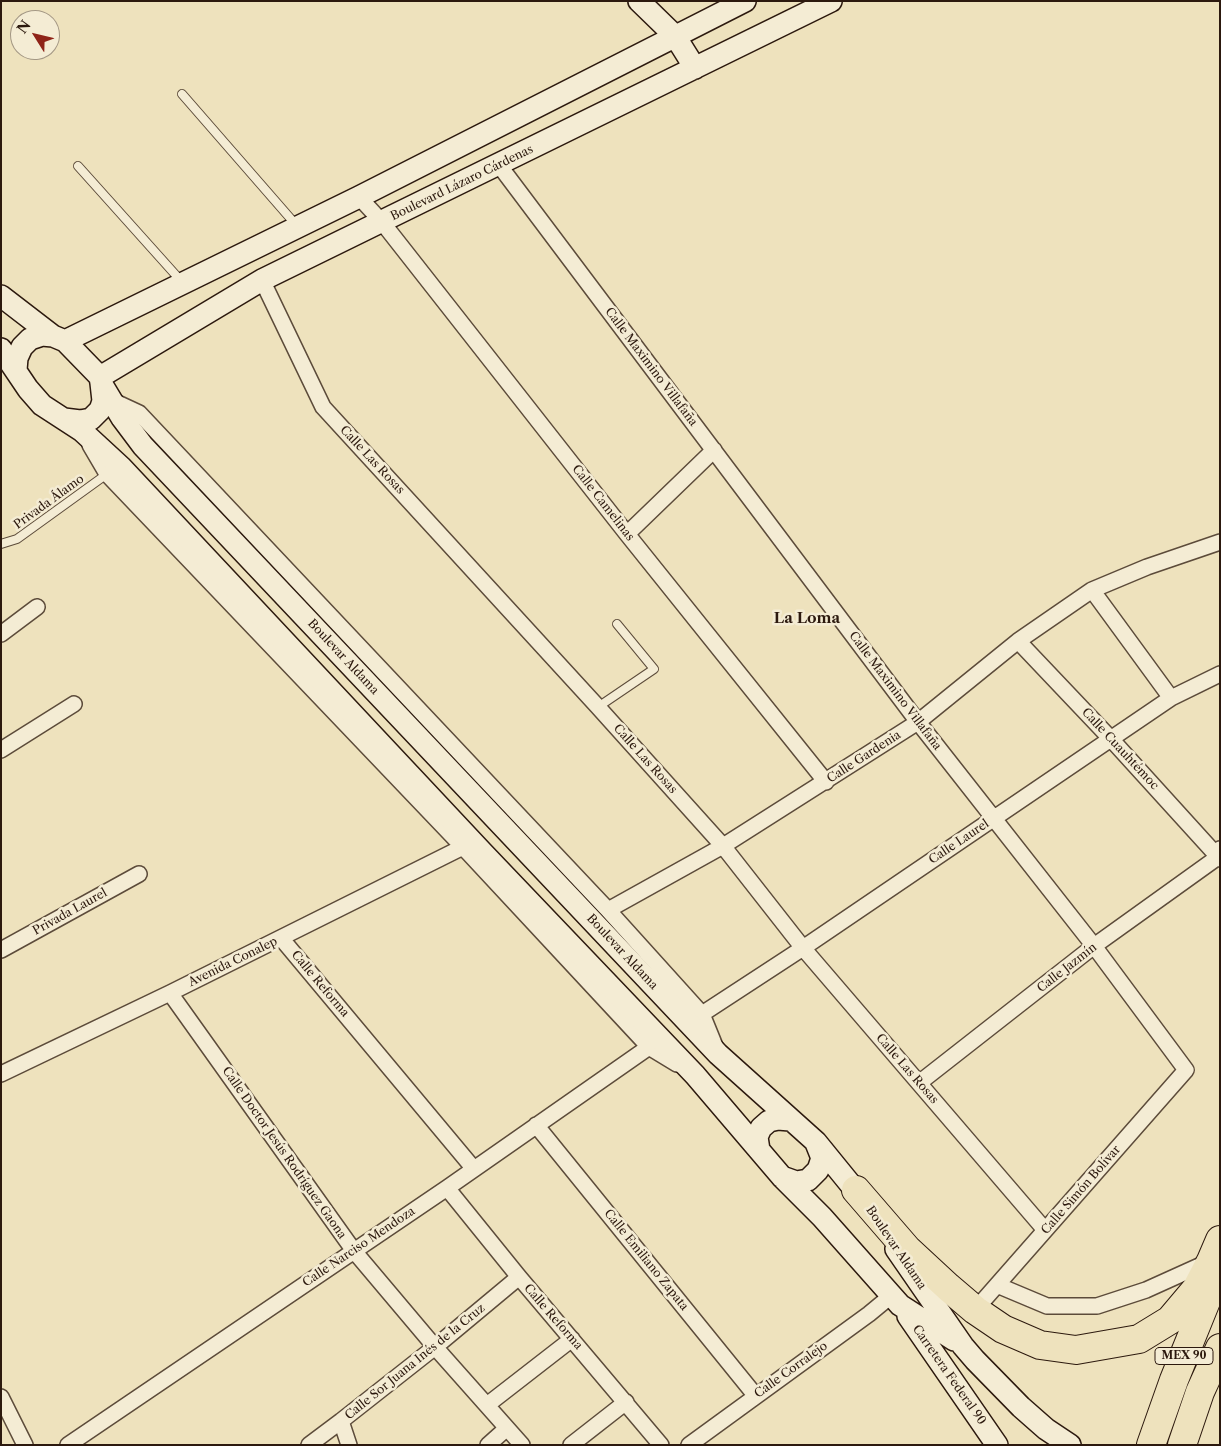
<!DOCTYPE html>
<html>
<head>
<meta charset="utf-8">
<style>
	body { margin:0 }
	#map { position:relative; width:1221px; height:1446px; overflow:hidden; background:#eee2bd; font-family:"Libre Caslon Text",serif }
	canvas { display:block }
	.frame { position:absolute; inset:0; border:2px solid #2c190e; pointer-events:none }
	.north { position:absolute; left:10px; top:10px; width:50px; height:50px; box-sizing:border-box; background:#f4ecd4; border:1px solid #a49885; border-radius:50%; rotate:306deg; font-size:14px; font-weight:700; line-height:20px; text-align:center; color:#2c190e }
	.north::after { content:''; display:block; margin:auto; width:18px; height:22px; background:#8f2418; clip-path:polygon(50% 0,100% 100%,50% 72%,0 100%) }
</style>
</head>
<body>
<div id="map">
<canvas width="1221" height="1446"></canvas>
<div class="frame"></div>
<div class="north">N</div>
</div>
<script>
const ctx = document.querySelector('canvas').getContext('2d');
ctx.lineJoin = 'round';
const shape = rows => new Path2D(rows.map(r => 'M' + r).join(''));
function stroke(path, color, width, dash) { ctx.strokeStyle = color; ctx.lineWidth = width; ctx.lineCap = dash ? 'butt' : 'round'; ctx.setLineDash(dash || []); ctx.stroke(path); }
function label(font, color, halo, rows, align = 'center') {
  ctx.font = font + ' "Libre Caslon Text",serif'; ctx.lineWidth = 5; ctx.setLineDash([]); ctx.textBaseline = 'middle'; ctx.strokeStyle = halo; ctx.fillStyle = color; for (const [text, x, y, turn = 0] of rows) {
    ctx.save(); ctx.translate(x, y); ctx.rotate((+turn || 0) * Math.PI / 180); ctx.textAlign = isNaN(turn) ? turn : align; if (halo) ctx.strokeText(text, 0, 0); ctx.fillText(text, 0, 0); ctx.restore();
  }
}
const lane = shape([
	[182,94,297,226],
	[78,166,182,282],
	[1,544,17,539,107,474],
	[598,707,654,669,617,624]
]);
const street = shape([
	[499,165,918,722,1094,946,1186,1070,975,1310],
	[359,197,382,222,627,534,826,782],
	[262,280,323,407,598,707,723,846,803,948,1045,1230],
	[111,400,139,413,608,910,702,1014,715,1046],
	[90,445,107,474,463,847,649,1047,677,1064],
	[627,534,714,450],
	[1092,590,1171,698],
	[1,634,37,607],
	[1018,641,1111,739,1220,859],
	[1,750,74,704],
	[608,910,723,846,918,722,1018,641,1092,590,1147,567,1220,542],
	[281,938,474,1169],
	[1,950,139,874],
	[170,993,354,1251,435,1347,522,1445],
	[702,1014,803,948,1171,698,1220,674],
	[1,1074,170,993,463,847],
	[919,1083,1094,946,1218,857,1220,849],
	[536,1125,755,1395],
	[447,1188,519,1277,661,1445],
	[997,1285,1047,1306,1097,1306,1146,1290,1208,1262],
	[1,1397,25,1445],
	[487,1405,572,1339],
	[341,1421,349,1445],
	[68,1445,447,1188,649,1047],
	[309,1445,341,1421,435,1347,519,1277],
	[488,1445,507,1428],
	[571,1445,626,1402],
	[689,1445,869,1314,892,1295]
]);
const secondary = shape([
	[639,1,675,36,695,68],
	[1,296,53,336,65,341,100,377,101,383,122,418,143,446,718,1054,816,1142,864,1201],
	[65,341,359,197,745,1],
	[1,349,28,389,42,405,82,431,121,467,482,852,695,1075,782,1177,822,1217,900,1305,954,1340],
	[16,370,17,358,22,347,30,339,42,335,53,336],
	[100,377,262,280,831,1],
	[64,419,80,421,91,419,100,410,103,401,101,383],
	[759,1150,757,1137,761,1128,769,1121,778,1119,790,1120],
	[782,1177,796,1182,808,1180,818,1170,822,1158,816,1143],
	[896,1249,963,1346,975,1360,1021,1407,1046,1429,1070,1445],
	[908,1316,997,1445]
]);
const highway = shape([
	[856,1190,907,1249,948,1287,975,1310,1003,1329,1040,1345,1076,1350,1139,1339,1170,1320,1197,1288,1211,1261,1220,1240],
	[1151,1445,1174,1380,1215,1279],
	[1182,1445,1200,1392,1220,1348]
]);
const shields = [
	[1184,1356,58]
];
const shieldNames = [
	["MEX 90",1184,1356]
];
const streetNames = [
	["Boulevard Lázaro Cárdenas",462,183,-26],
	["Calle Maximino Villafaña",651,367,53],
	["Calle Las Rosas",372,460,47],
	["Privada Álamo",49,502,-36],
	["Calle Camelinas",603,503,52],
	["Boulevar Aldama",343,657,47],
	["Calle Maximino Villafaña",895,691,53],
	["Calle Cuauhtémoc",1120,749,47],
	["Calle Gardenia",864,757,-33],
	["Calle Las Rosas",645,759,48],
	["Calle Laurel",959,842,-34],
	["Privada Laurel",70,912,-29],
	["Boulevar Aldama",622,952,47],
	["Avenida Conalep",233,962,-26],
	["Calle Jazmín",1067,968,-38],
	["Calle Reforma",320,984,50],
	["Calle Las Rosas",907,1069,49],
	["Calle Doctor Jesús Rodríguez Gaona",284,1153,55],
	["Calle Simón Bolívar",1081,1190,-49],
	["Calle Narciso Mendoza",359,1247,-34],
	["Boulevar Aldama",896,1248,56],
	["Calle Emiliano Zapata",646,1260,51],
	["Calle Reforma",553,1317,49],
	["Calle Sor Juana Inés de la Cruz",415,1362,-39],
	["Calle Corralejo",791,1370,-36],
	["Carretera Federal 90",949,1375,55]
];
const quarterNames = [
	["La Loma",807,619]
];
stroke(lane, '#5c4b3a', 10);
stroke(street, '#5c4b3a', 18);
stroke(secondary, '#2c190e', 24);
stroke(highway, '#2c190e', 30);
stroke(lane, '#f4ecd4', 8);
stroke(street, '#f4ecd4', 15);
stroke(secondary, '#f4ecd4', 21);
stroke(highway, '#eee2bd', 28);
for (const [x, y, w] of shields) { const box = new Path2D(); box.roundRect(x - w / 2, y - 8.5, w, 17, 4); ctx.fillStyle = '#f4ecd4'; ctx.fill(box); stroke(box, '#2c190e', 1); }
label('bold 11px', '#2c190e', null, shieldNames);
label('12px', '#2c190e', '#f4ecd4', streetNames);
label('bold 15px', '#2c190e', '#f4ecd4', quarterNames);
</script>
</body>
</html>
